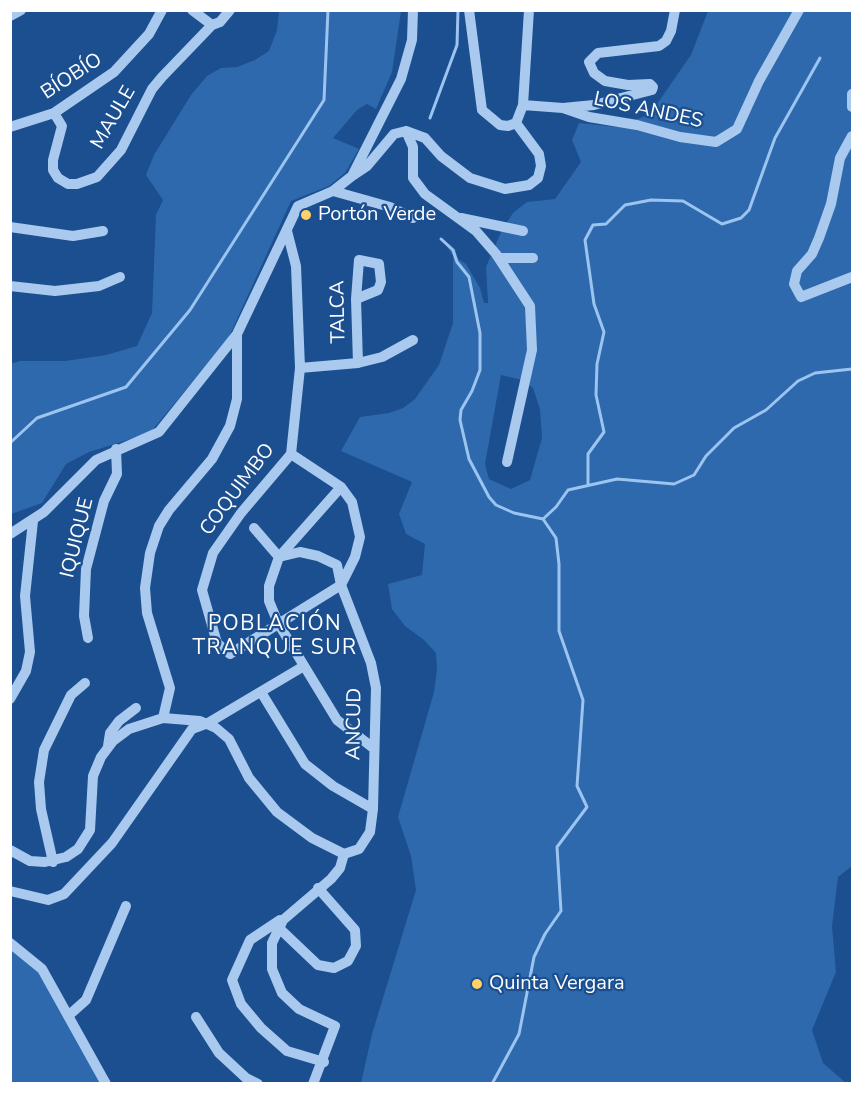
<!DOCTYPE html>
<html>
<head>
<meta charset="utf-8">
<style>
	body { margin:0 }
	#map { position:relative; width:863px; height:1094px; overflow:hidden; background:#1b4f8f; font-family:"Nunito Sans",sans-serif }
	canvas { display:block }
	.frame { position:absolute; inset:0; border:12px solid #fff; pointer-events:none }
</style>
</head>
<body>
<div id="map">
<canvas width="863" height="1094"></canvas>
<div class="frame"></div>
</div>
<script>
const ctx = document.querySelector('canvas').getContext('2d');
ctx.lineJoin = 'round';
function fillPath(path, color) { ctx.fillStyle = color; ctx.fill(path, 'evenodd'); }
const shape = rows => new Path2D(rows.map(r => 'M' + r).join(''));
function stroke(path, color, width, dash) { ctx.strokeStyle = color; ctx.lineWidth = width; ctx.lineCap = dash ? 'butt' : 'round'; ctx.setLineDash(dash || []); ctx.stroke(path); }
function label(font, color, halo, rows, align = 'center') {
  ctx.font = font + ' "Nunito Sans",sans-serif'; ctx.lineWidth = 4.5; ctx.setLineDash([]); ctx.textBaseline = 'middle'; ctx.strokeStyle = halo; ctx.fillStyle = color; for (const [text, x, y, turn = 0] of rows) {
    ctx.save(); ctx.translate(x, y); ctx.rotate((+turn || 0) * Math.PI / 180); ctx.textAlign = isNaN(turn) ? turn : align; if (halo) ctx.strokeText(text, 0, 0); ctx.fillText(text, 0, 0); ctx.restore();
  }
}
const green = shape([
	[279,11,401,11,392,72,376,109,367,104,357,110,333,138,359,149,345,173,329,186,291,201,228,339,150,433,89,452,66,464,42,503,11,514,10,364,20,361,65,361,106,355,137,346,152,313,156,215,163,200,146,175,154,155,191,95,207,76,221,68,237,67,255,60,269,51,277,30],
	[708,11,852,11,852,866,838,877,832,926,836,972,812,1030,823,1063,846,1083,361,1083,372,1034,416,890,411,856,398,817,434,692,437,670,436,653,424,640,405,626,392,609,388,584,422,575,425,544,406,534,399,514,412,482,341,451,360,417,389,413,403,408,415,399,439,365,453,323,453,256,440,236,455,249,458,259,466,264,480,288,484,303,488,303,486,267,502,230,513,213,527,202,555,199,581,162,572,140,579,123,618,127,650,114,691,55],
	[501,375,522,380,533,388,540,409,542,438,530,480,511,489,489,479,485,464],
	[11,947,38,969,100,1083,11,1084]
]);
const stream = shape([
	[430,118,457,45,458,10],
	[441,239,453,250,457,262,469,277,480,333,480,370,472,391,461,410,460,420,469,459,489,497,496,505,514,513,543,519],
	[10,443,37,418,126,387,190,310,324,100,328,10],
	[588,485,588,454,604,432,596,395,597,364,604,332,594,304,585,240,593,225,606,224,625,205,651,200,683,201,722,224,741,218,749,210,775,138,820,58],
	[543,519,556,507,568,490,617,479,674,484,694,475,706,456,734,428,766,410,798,381,815,373,852,369],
	[492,1084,519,1034,534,957,545,934,561,911,557,847,587,807,577,786,583,700,559,631,559,564,556,538,543,519]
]);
const minor = shape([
	[192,10,212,25],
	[469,10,482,110,500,125,508,126,516,123],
	[10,16,21,10],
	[852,94,852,107],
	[523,105,563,108,589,117,637,125,680,137,716,142,737,129,759,81,799,10],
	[563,108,594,105,652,90,653,87,650,84,628,85,605,81,594,73,589,62,598,53,659,46,666,41,671,31,675,10],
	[54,113,62,126,53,160,53,170,58,178,68,184,77,184,97,177,121,150,152,89,162,77,212,25,220,22,230,10],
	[516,123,523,105,529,10],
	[10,127,54,113,114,72,149,34,162,10],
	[406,131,413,147,413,178,425,194,476,231,496,254,530,306,532,350,507,462],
	[852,136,840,158,831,204,819,238,812,254,797,271,794,284,801,297,852,277],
	[352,176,367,166,394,134,406,131,425,138,441,156,470,178,505,189,529,185,538,178,541,166,539,154,516,123],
	[333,191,390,207,413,218],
	[461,218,523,231],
	[10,227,73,236,103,231],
	[287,231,296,266,300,368,291,454,241,513,213,553,202,590,217,643,230,654,341,585,355,557,360,537,352,502,341,487,291,454],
	[499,258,533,258],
	[10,286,55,291,99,286,120,277],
	[356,299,378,290,381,282,379,264,359,260,356,299,358,363],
	[300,368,358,363,382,357,413,340],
	[341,487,279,557,269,586,269,601,278,623,337,720,372,747],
	[254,528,279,557,300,552,318,556,337,565,341,585,371,663,376,688,373,809,370,832,359,849,344,854],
	[10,534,44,512,96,460,159,432,237,334,298,206,333,191,352,176,401,79,412,40,413,10],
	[88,638,84,616,86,569,104,501,117,474,116,449],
	[261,692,305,764,333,786,373,809],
	[10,699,26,671,30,652,25,596,33,521],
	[163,718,170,688,147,613,145,588,150,553,159,526,169,510,212,459,230,426,237,399,237,334],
	[108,746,110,733,119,721,136,708],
	[10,850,30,861,45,862,66,857,78,849,90,830,93,776,101,757,113,741,129,729,163,718,200,721,216,728,229,739,249,778,277,812,312,838,344,854],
	[53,862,41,809,39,782,44,750,71,695,85,683],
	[10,891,48,900,64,894,112,843,192,729,208,723,304,666],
	[280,920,250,940,232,980,241,1004,261,1028,287,1051,324,1062],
	[278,927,318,965,334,968,348,961,356,946,355,930,318,888],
	[10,943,42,969,106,1084],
	[68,1016,86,1000,126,906],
	[196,1017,219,1053,246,1078,258,1084],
	[313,1084,335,1026,299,1009,282,993,272,969,272,943,283,920,331,879,340,868,344,854]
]);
const markers = [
	[306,215,6,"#ffd166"],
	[477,984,6,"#ffd166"]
];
const streetNames = [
	["BÍOBÍO",72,77,-33],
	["LOS ANDES",648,111,12],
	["MAULE",114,118,-60],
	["TALCA",339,312,-91],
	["COQUIMBO",238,490,-53],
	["IQUIQUE",78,538,-76],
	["ANCUD",355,724,-89]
];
const poiNames = [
	["Portón Verde",318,215],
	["Quinta Vergara",489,984]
];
const neighbourhoodNames = [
	["POBLACIÓN",275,625],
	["TRANQUE SUR",275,649]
];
fillPath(green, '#2e69ad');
stroke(stream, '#9cc4f0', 3);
stroke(minor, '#a9c9ee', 10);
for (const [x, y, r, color] of markers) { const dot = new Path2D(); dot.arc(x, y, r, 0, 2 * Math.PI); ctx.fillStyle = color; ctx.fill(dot); stroke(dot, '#1b4f8f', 2); }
label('20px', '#fff', '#1b4f8f', streetNames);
label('20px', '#fff', '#1b4f8f', poiNames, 'left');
ctx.letterSpacing = '1.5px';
label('21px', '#fff', '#1b4f8f', neighbourhoodNames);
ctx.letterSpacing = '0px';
</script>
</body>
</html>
